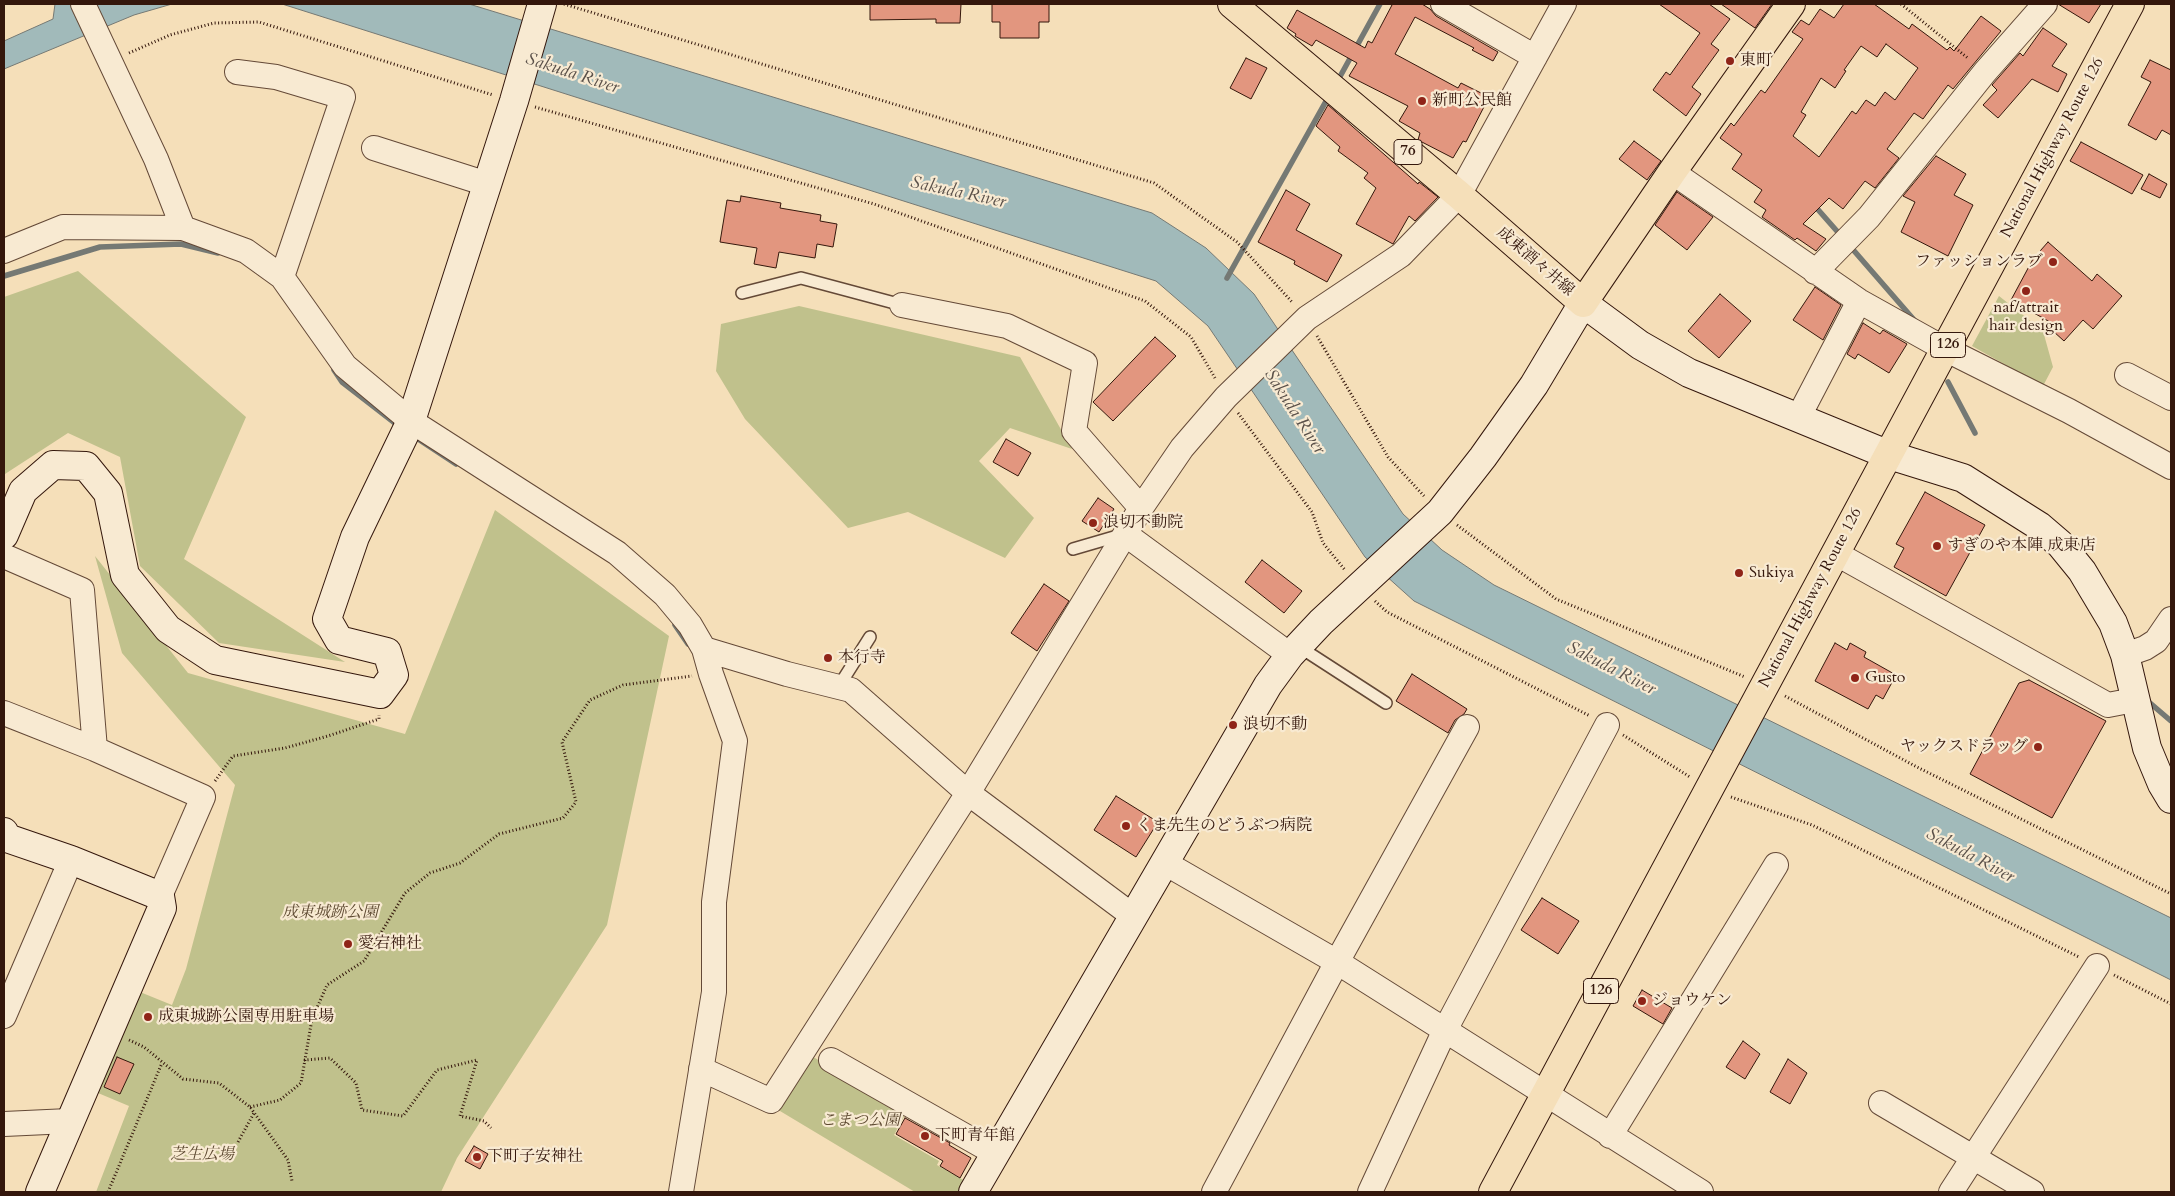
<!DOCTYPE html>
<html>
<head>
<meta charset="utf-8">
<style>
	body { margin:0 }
	#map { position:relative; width:2175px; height:1196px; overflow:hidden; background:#f5dfb9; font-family:Cardo,serif }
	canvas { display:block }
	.frame { position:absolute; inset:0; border:5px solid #34170c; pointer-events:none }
</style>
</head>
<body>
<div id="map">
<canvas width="2175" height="1196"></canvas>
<div class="frame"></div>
</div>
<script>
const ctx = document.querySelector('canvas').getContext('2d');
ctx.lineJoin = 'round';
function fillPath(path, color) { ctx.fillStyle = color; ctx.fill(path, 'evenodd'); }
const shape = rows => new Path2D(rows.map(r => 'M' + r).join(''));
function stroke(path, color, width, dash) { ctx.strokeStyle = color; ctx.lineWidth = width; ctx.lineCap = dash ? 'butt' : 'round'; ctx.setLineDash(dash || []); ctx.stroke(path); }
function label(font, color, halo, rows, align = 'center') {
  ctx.font = font + ' Cardo,"Noto Serif JP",serif'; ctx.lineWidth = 4.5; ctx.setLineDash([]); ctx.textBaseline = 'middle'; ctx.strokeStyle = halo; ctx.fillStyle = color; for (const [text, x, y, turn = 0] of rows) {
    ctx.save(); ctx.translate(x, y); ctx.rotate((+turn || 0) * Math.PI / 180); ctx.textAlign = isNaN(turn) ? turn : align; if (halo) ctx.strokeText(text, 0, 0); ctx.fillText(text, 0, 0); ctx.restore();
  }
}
const green = shape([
	[78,271,246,417,184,559,345,662,219,643,140,566,120,457,68,433,5,474,4,477,4,297],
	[1999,296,2043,331,2053,367,2043,386,1972,346],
	[799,306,1020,357,1072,449,1010,428,979,461,1034,518,1005,558,908,512,848,528,745,419,716,371,721,324],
	[495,510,669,636,607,925,457,1158,441,1192,318,1192,316,1191,314,1192,96,1192,129,1106,98,1093,140,992,172,1005,186,969,235,785,122,653,95,556,188,673,405,734],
	[808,1054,907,1111,894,1135,939,1161,937,1165,967,1182,961,1192,915,1192,775,1108]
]);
const water = shape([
	[55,4,172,4,134,15,4,69,4,41,53,19,55,4],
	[282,4,469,4,1152,213,1206,248,1254,294,1403,514,1442,550,1494,585,2171,918,2171,980,1414,601,1365,557,1208,326,1156,281,282,4]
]);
const stream = shape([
	[1337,82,1380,4],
	[1814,205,1843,238],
	[1849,245,1915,321],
	[4,276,100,247,181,244,218,253],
	[1227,278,1330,94],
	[334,370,342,382,400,427],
	[1948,382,1975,433],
	[412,435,456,464],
	[675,625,688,644],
	[2150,703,2171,721]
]);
const building = shape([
	[870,4,961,4,960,23,936,23,936,19,870,20,870,4],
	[992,4,1049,4,1049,22,1039,22,1039,38,1000,38,1000,22,992,22,992,4],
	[1389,4,1422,4,1430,9,1436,16,1498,52,1493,61,1472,50,1474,48,1415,17,1395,54,1458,88,1461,83,1489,97,1466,142,1463,141,1453,158,1418,140,1420,133,1399,121,1408,106,1349,76,1357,63,1316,40,1312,46,1295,36,1296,34,1287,28,1297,10,1365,48,1368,41,1372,43,1392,5,1389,4],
	[1659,4,1709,4,1730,19,1711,44,1719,50,1692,87,1701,94,1686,116,1653,90,1666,72,1670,75,1700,33,1659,4],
	[1721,4,1772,4,1755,28,1721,4],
	[1844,4,1874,4,1909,29,1912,24,1947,50,1950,47,1954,51,1981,16,2001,31,1953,89,1948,85,1923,119,1914,113,1887,149,1899,158,1875,188,1865,181,1843,209,1829,198,1803,224,1826,239,1816,251,1797,238,1795,240,1762,217,1766,210,1754,202,1762,190,1732,169,1742,154,1720,138,1731,123,1734,126,1761,90,1765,93,1803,39,1792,32,1801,20,1809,25,1820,9,1834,18,1844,4],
	[1886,44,1918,68,1895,100,1885,92,1875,106,1866,100,1856,114,1852,111,1819,157,1793,136,1806,115,1801,112,1821,78,1835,88,1846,71,1844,70,1861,46,1877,57,1886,44],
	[2058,4,2101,4,2089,23,2058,4],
	[2043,28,2067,44,2052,66,2067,74,2058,92,2032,79,1998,118,1983,105,1997,90,1992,85,2020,53,2023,56,2043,28],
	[1246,58,1267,68,1251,99,1230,88,1246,58],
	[2150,60,2171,70,2171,135,2162,130,2156,140,2128,125,2151,82,2141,77,2150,60],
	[1328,105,1418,184,1419,182,1438,197,1415,221,1409,216,1393,244,1356,224,1376,188,1364,178,1368,173,1338,151,1340,147,1316,126,1328,105],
	[1634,141,1661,161,1647,180,1619,159,1634,141],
	[2081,142,2143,175,2132,194,2070,161,2081,142],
	[1936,156,1966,174,1954,195,1973,205,1948,256,1901,232,1915,202,1903,196,1936,156],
	[2149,174,2167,184,2160,198,2141,189,2149,174],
	[1286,190,1310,204,1296,230,1342,255,1327,282,1294,264,1295,261,1258,242,1286,190],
	[1677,192,1713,217,1687,250,1655,225,1677,192],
	[741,196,781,203,780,208,821,215,820,221,837,224,833,247,817,244,815,258,779,252,776,268,754,264,757,248,720,242,727,200,740,202,741,196],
	[2048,242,2092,281,2097,274,2122,296,2093,329,2083,320,2064,341,2053,331,2057,326,2011,300,2033,259,2048,242],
	[1815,287,1841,305,1823,340,1793,320,1815,287],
	[1720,294,1751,321,1719,358,1688,331,1720,294],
	[1863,323,1880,334,1883,330,1907,344,1889,373,1858,354,1855,359,1847,354,1863,323],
	[1155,337,1176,356,1113,421,1093,402,1155,337],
	[1006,439,1031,453,1018,476,993,462,1006,439],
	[1925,492,1985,525,1946,596,1894,567,1904,548,1896,544,1925,492],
	[1098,498,1114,509,1099,532,1082,521,1098,498],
	[1262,560,1302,591,1284,613,1245,582,1262,560],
	[1044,584,1069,601,1037,651,1011,633,1044,584],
	[1835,643,1847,650,1850,643,1866,652,1864,657,1896,675,1883,699,1876,695,1868,709,1815,681,1835,643],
	[1412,674,1467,709,1464,714,1455,720,1448,733,1396,701,1412,674],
	[2029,680,2106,721,2052,818,1970,774,2019,683,2029,680],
	[1116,796,1158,822,1136,857,1094,830,1116,796],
	[1542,898,1579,921,1558,954,1521,930,1542,898],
	[1642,990,1672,1008,1663,1024,1633,1006,1642,990],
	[1743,1041,1760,1054,1745,1079,1726,1067,1743,1041],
	[117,1057,134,1064,120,1094,104,1087,117,1057],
	[1788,1059,1807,1073,1790,1104,1770,1092,1788,1059],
	[905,1118,950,1143,949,1145,971,1158,960,1178,940,1166,943,1161,896,1134,905,1118],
	[474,1146,488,1154,480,1169,465,1161,474,1146]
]);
const path = shape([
	[564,4,1154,183,1237,242,1293,303],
	[1901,4,1969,59],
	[129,53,170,35,214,23,259,22,493,95],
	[535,107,874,204,1145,301,1191,337,1215,378],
	[1317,336,1388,457,1424,496],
	[1238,413,1312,512,1323,543,1345,570],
	[1457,525,1556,599,1745,677],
	[1375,601,1387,612,1590,716],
	[1785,696,1915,766,2171,894],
	[1623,735,1690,777],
	[215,781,233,756,285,748,328,736,379,719,379,715],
	[1731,797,1812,825,2079,957],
	[2114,975,2171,1004],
	[129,1040,144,1047,183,1079,219,1083,250,1107,288,1160,292,1181],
	[304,1060,330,1058,356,1083,362,1110,403,1116,437,1070,477,1060,460,1116,484,1121,491,1128],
	[250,1107,280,1100,301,1083,312,1019,327,985,364,961,405,893,430,873,460,863,499,834,563,818,576,802,562,742,590,700,623,685,692,676],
	[238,1142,254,1113],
	[108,1192,162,1063]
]);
const lane = shape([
	[742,293,801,278,902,305],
	[1073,549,1121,535],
	[1298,646,1386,703],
	[839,686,870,637]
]);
const street = shape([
	[83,4,156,159,183,228],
	[1443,4,1535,57],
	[237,72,276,77,343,97,282,277],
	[374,148,487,184],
	[1672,172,1859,301,1945,349,2069,411,2171,467],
	[4,251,63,227,183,228,246,251,282,277,345,366,411,421,617,553,665,595,690,625,704,649,711,674,735,741,714,902,714,992,681,1192],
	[1815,272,1869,217,1985,72,2045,4],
	[902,305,1007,326,1085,363,1074,431,1141,508],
	[2127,375,2171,398],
	[1798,418,1859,301],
	[1125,534,1290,655],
	[1835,553,2108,705,2134,700],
	[4,556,82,590,95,749],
	[704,649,787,674,851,690,968,793,1133,916],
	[2125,655,2145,648,2156,641,2171,619],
	[4,713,95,749,203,797,160,896],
	[1165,863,1337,962,1701,1192],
	[4,1016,71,860],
	[831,1060,995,1153],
	[701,1069,771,1101,968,793,1141,508,1182,448,1226,397,1307,318,1401,255,1459,195,1564,4],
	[1881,1103,2032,1192],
	[4,1124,69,1121],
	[1610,1136,1776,865],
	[1214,1192,1337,962,1467,727],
	[1370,1192,1444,1032,1607,725],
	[1951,1192,2097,966]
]);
const secondary = shape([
	[4,535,23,491,53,465,86,466,108,493,125,575,168,629,215,660,380,694,394,675,387,652,339,640,327,619,355,537,411,421,514,101,542,4],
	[4,832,4,837,71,860,160,896,162,908,40,1192],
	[973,1192,1268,685,1290,655,1321,622,1440,512,1483,457,1534,385,1583,303,1640,345,1689,373,1889,455,1963,478,2039,526,2060,544,2082,571,2113,623,2125,655,2147,748,2162,784,2171,799]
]);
const primary = shape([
	[1232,4,1459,195,1583,303,1672,172,1791,4]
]);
const highway = shape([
	[1493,1192,2130,4]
]);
const markers = [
	[1730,61,5,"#8f2418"],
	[1422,101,5,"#8f2418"],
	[2053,262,5,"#8f2418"],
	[2026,291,5,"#8f2418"],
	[1093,523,5,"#8f2418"],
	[1937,546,5,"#8f2418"],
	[1739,573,5,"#8f2418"],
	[828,658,5,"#8f2418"],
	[1855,678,5,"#8f2418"],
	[1233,725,5,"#8f2418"],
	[2038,747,5,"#8f2418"],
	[1126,826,5,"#8f2418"],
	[348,944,5,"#8f2418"],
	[1642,1001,5,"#8f2418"],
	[148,1017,5,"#8f2418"],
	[925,1136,5,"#8f2418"],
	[477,1157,5,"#8f2418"]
];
const shields = [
	[1408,152,28],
	[1948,345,35],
	[1601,991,35]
];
const shieldNames = [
	["76",1408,152],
	["126",1948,345],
	["126",1601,991]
];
const poiNames = [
	["東町",1740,61],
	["新町公民館",1432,101],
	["ファッションラブ",2043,262,"right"],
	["naf/attrait",2026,308,"center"],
	["hair design",2026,326,"center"],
	["浪切不動院",1103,523],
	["すぎのや本陣 成東店",1947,546],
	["Sukiya",1749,573],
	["本行寺",838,658],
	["Gusto",1865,678],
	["浪切不動",1243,725],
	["ヤックスドラッグ",2028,747,"right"],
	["くま先生のどうぶつ病院",1136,826],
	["愛宕神社",358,944],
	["ジョウケン",1652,1001],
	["成東城跡公園専用駐車場",158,1017],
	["下町青年館",935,1136],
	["下町子安神社",487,1157]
];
const streetNames = [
	["National Highway Route 126",2053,148,-62],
	["成東酒々井線",1535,262,41],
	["National Highway Route 126",1811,598,-62]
];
const parkNames = [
	["成東城跡公園",330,913],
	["こまつ公園",860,1121],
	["芝生広場",202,1155]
];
const waterNames = [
	["Sakuda River",572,74,18],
	["Sakuda River",958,193,12],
	["Sakuda River",1294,412,57],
	["Sakuda River",1611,669,27],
	["Sakuda River",1970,856,28]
];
fillPath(green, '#c0c18c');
fillPath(water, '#a1baba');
stroke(water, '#757974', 1);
stroke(stream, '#757974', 5.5);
fillPath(building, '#e2967f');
stroke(building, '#34170c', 1);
stroke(lane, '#644937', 14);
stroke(street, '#644937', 26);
stroke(secondary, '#34170c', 30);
stroke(primary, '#34170c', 30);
stroke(highway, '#34170c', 30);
stroke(path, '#34170c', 3, [1, 2.5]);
stroke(lane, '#f8ead2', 11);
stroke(street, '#f8ead2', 24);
stroke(secondary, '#f8ead2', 28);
stroke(primary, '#f5dfb9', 28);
stroke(highway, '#f5dfb9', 28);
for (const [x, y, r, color] of markers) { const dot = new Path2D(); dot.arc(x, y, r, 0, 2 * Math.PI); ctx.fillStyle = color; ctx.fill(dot); stroke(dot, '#f8ead2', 2); }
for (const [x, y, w] of shields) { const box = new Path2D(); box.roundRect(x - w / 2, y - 12.5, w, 25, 4); ctx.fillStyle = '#f8ead2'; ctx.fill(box); stroke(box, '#34170c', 1); }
label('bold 15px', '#34170c', null, shieldNames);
label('16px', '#34170c', '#f8ead2', poiNames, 'left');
label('16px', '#34170c', '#f8ead2', streetNames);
label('italic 16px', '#5e4a32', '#f8ead2', parkNames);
label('italic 18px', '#5a5049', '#f8ead2', waterNames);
</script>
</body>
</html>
